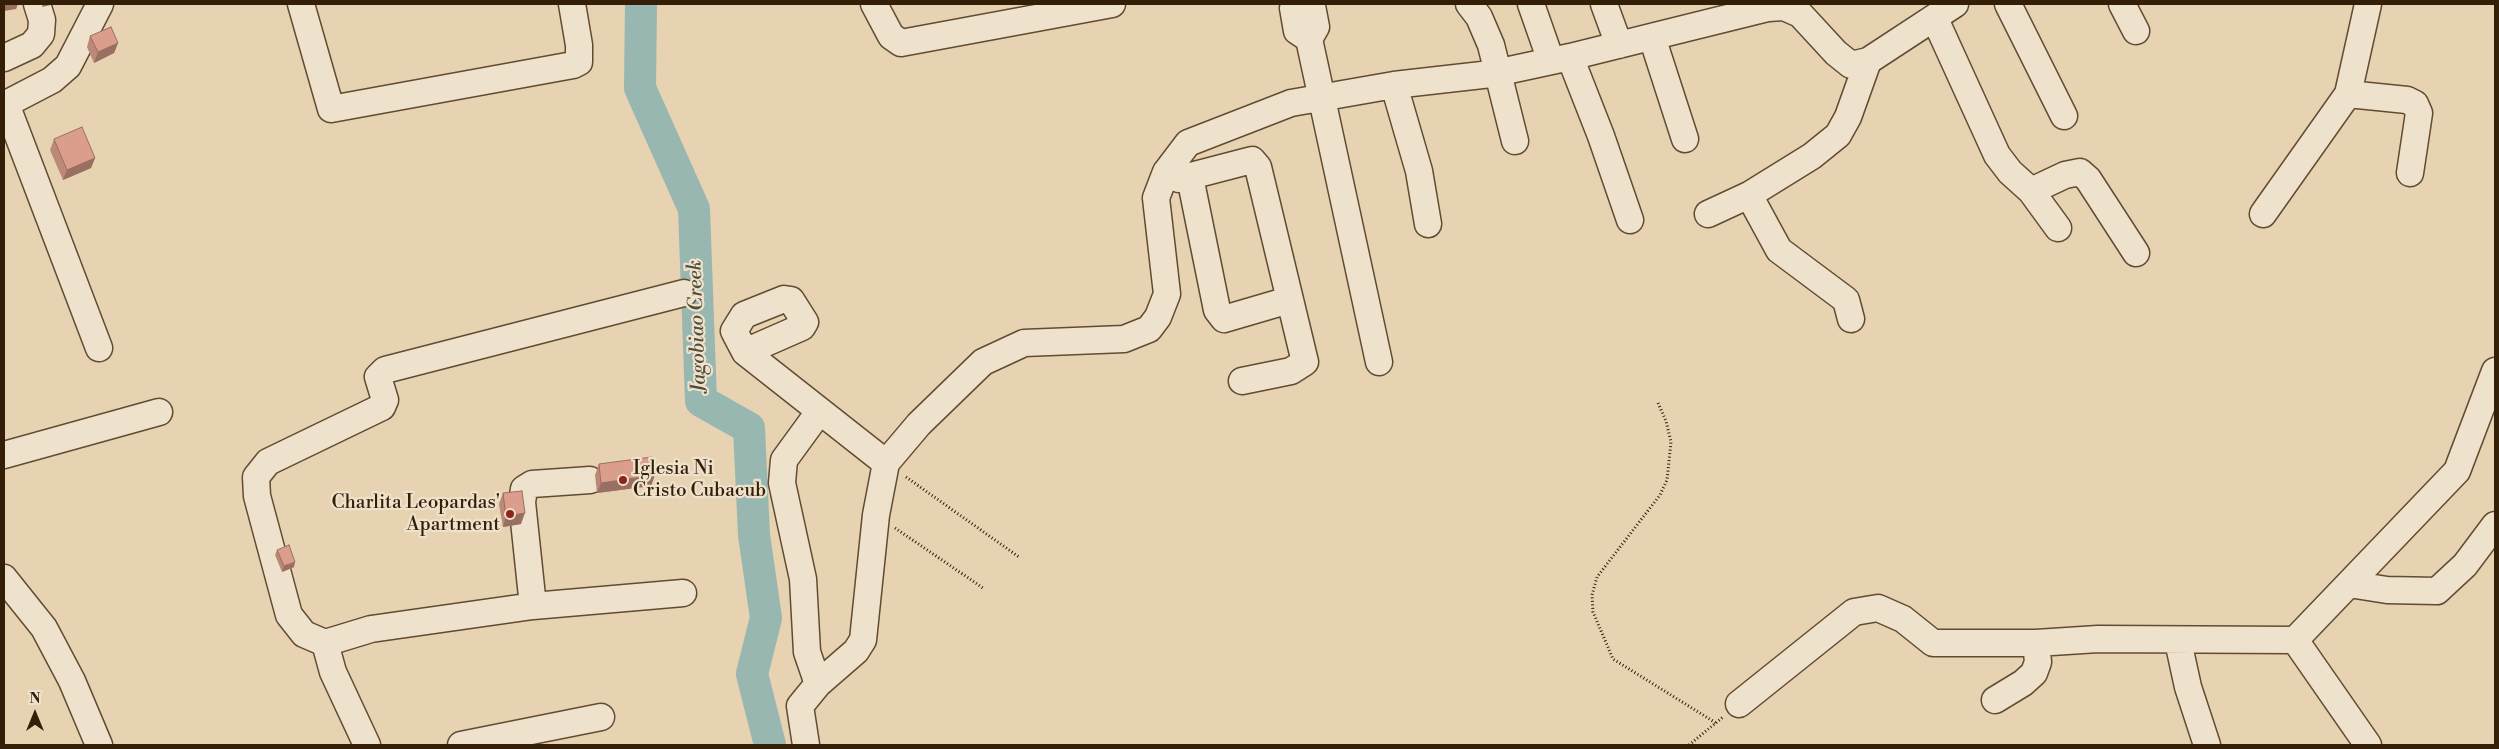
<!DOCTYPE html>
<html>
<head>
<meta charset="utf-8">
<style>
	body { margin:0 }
	#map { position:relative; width:2499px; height:749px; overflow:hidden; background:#e7d2b1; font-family:"Libre Bodoni",serif }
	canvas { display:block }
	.frame { position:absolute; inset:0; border:5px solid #341e07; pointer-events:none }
	.north { position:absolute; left:10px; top:689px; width:50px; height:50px; -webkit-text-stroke:4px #efe2cc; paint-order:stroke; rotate:0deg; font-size:14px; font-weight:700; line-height:20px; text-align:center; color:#341e07 }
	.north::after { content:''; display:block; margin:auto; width:18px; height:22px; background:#341e07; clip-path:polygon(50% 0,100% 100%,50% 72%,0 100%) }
</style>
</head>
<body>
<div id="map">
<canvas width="2499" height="749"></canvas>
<div class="frame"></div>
<div class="north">N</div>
</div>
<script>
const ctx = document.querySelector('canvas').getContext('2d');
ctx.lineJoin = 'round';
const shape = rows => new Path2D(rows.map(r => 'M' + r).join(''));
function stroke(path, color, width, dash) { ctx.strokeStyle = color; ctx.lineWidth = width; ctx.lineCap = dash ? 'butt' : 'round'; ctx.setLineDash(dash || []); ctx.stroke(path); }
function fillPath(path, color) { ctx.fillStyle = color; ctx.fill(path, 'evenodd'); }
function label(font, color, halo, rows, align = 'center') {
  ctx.font = font + ' "Libre Bodoni",serif'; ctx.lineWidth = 4.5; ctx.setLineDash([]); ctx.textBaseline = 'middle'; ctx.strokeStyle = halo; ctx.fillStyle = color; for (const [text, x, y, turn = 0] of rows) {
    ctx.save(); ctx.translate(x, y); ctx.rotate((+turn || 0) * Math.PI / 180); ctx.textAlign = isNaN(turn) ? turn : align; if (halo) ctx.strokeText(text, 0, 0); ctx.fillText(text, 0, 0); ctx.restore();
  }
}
const river = shape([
	[641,4,640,88,694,209,701,401,749,428,754,535,766,618,752,674,770,745]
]);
const path = shape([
	[1658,403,1666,421,1671,442,1667,480,1660,495,1597,577,1592,595,1593,612,1613,659,1716,723],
	[906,477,1019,557],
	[895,528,983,588],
	[1689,745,1723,717]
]);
const minor = shape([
	[301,4,331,109,573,65,579,62,579,45,572,4],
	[874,4,891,36,901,43,1112,4],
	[1296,4,1293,8,1297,31,1309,39],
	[1309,4,1312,6,1316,27,1309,39,1379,362],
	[1469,4,1479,17,1491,45,1515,141],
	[1531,4,1551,61],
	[1604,4,1619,45],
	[2008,4,2064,116],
	[2122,4,2136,31],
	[1935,19,1997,155,2010,172,2031,191,2058,228],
	[1652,37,1685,139],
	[1570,57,1601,136,1630,220],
	[4,58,32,45,41,34,42,20,37,4],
	[1394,85,1419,171,1428,224],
	[2348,94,2407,100,2415,104,2419,113,2410,173],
	[6,104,99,348],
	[4,105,52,80,68,66,100,4],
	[1166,172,1179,179,1252,160,1258,167,1305,362,1291,371,1242,381],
	[1190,177,1217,310,1224,319,1289,300],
	[2031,191,2065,175,2080,172,2088,179,2136,253],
	[1749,195,1779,250,1846,300,1851,319],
	[1708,214,1749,195,1812,156,1838,135,1848,117,1868,61],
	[2263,214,2348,94,2368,4],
	[745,352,802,327,805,322,791,300,784,299,744,315,734,331,745,352,886,463],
	[4,455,159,412],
	[4,578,44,628,72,681,99,745],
	[2349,584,2387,590,2437,591,2465,565,2495,525],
	[683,593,533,606,371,629,325,643,304,634,289,615,257,496,256,477,268,462,382,407,385,400,378,377,385,370,684,293],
	[533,606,522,502,524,489,532,484,590,480],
	[2295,640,2368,745],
	[2178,641,2188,687,2207,745],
	[325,643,333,672,367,745],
	[818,684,807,652,803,579,782,483,784,460,819,412],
	[1995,700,2023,683,2034,673,2038,662,2036,643],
	[1739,704,1854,612,1878,608,1903,619,1933,643,2036,643,2098,639,2295,640,2457,471,2495,371],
	[461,745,601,717],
	[806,745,800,706,818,684,856,651,863,640,876,515,886,463,919,424,983,362,1024,343,1124,339,1149,329,1158,317,1167,294,1156,198,1166,172,1188,143,1291,103,1394,85,1491,74,1570,57,1768,8,1784,7,1800,14,1836,53,1851,65,1868,61,1955,4]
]);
const wall = shape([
	[90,36,118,43,114,53,94,63,87,47],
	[54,139,95,158,91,168,63,180,50,150],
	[599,464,651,486,597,493,595,475],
	[503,493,521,524,503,527,499,504],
	[277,550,294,567,282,572,275,555]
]);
const shadedWall = shape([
	[4,4,18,4,16,9,4,11],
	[43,4,55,4,42,7],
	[118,43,114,53,94,63,98,52],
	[95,158,91,168,63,180,67,170],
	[655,475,651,486,597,493,601,483],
	[525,513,521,524,503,527,506,516],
	[295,562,294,567,282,572,284,566]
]);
const building = shape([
	[111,27,118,43,98,52,90,36,111,27],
	[82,127,95,158,67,170,54,139,82,127],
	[652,457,655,475,601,483,599,464,652,457],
	[522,491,525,513,506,516,503,493,522,491],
	[289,545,295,562,284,566,277,550,289,545]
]);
const markers = [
	[623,480,5,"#8f2418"],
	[510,514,5,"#8f2418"]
];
const poiNames = [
	["Iglesia Ni",633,469],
	["Cristo Cubacub",633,491],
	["Charlita Leopardas'",500,503,"right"],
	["Apartment",500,525,"right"]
];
const waterNames = [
	["Jagobiao Creek",698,326,-92]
];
stroke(river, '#97b7b0', 32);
stroke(minor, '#614b32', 29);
stroke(path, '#341e07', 3, [1, 2.5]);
stroke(minor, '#efe2cc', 26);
fillPath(wall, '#bc8878');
fillPath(shadedWall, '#996f62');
fillPath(building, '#db9e8c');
stroke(building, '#996f62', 1);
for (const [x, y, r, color] of markers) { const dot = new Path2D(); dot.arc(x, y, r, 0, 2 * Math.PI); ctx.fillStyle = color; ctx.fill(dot); stroke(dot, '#efe2cc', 2); }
label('19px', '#341e07', '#efe2cc', poiNames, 'left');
label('italic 20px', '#524c3a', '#efe2cc', waterNames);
</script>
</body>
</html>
